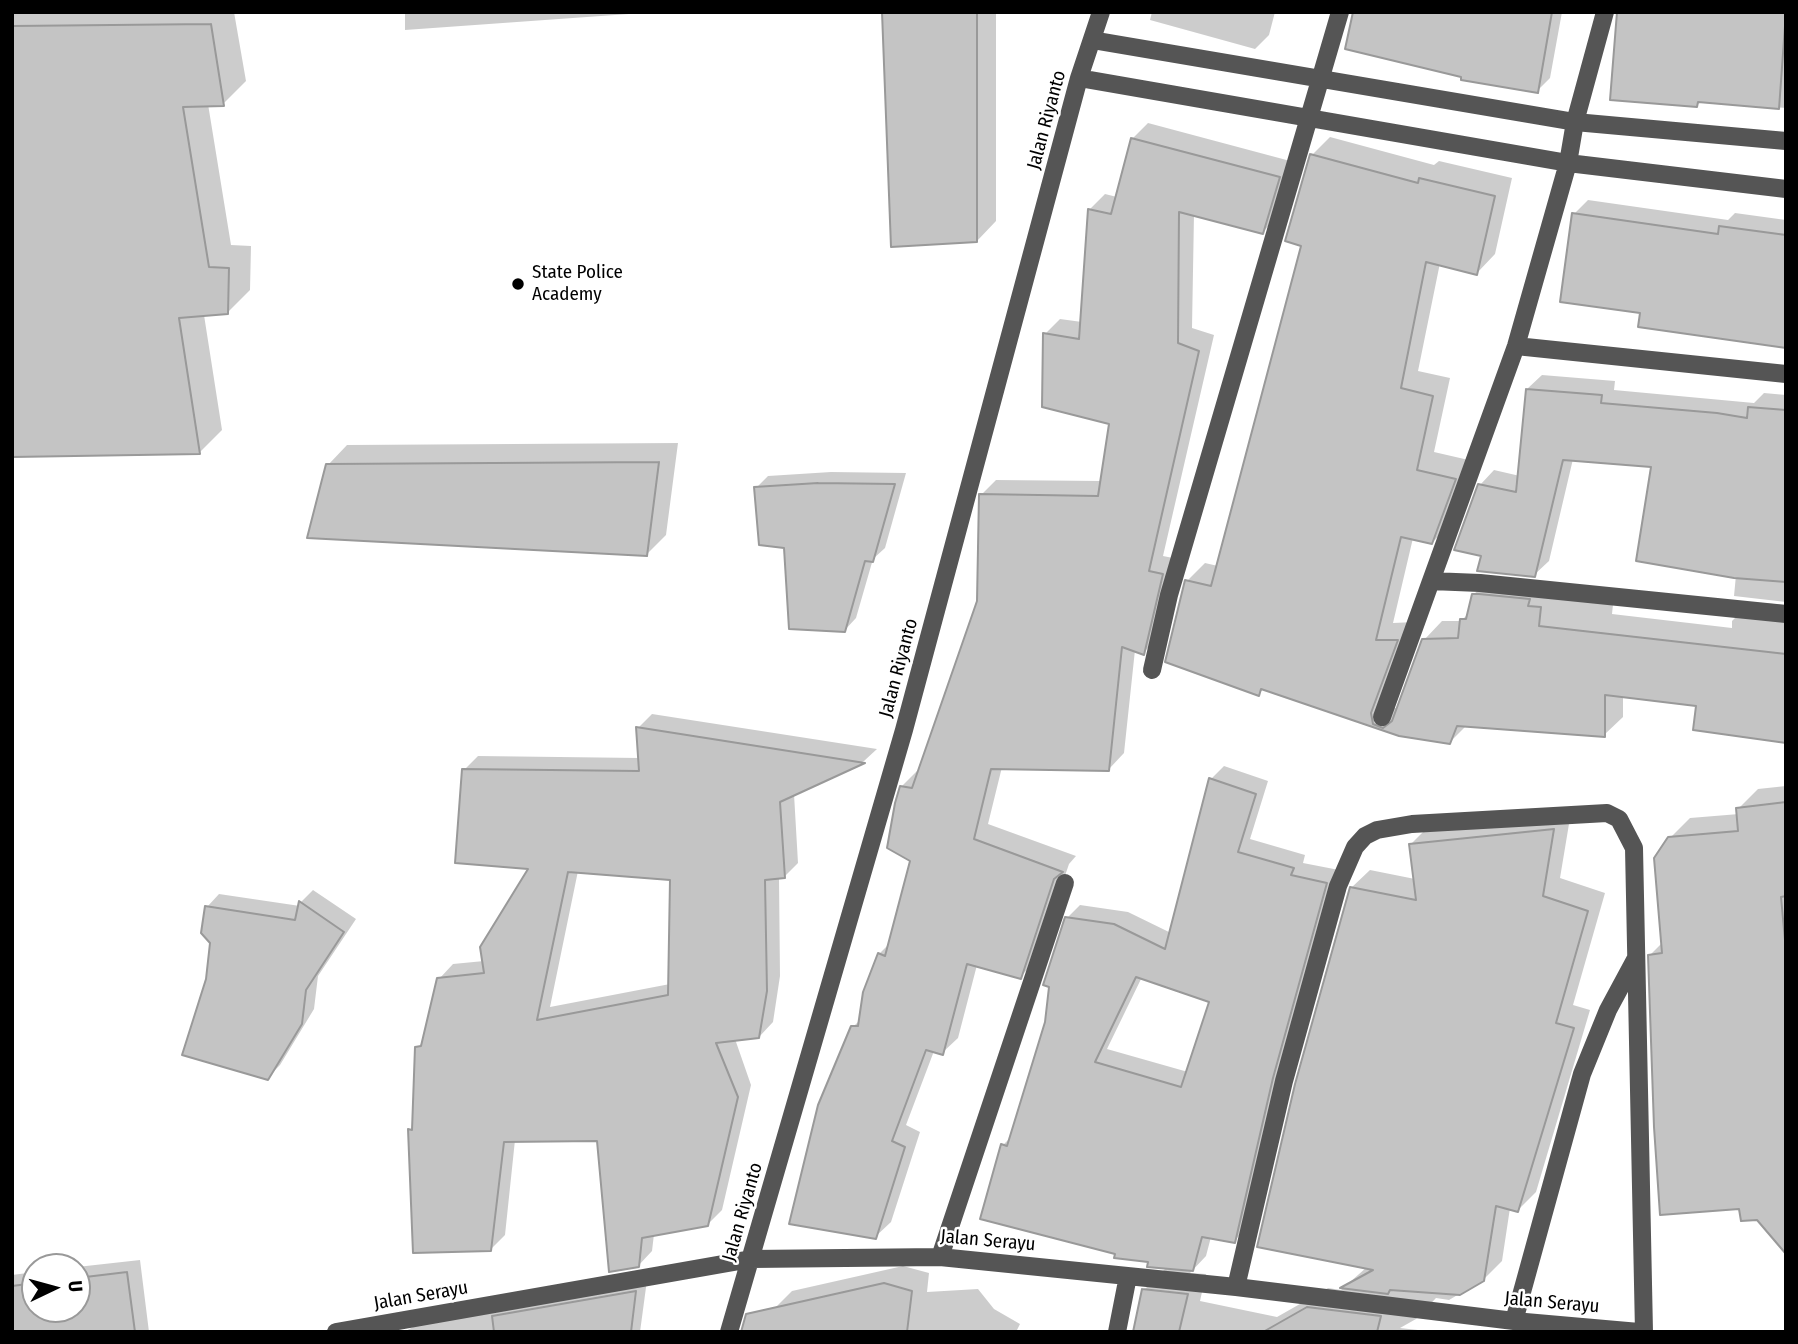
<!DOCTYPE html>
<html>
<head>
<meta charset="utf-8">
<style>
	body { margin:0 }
	#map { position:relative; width:1798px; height:1344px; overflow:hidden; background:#fff; font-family:"Fira Sans Condensed",sans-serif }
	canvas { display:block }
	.frame { position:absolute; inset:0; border:14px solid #000; pointer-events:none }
	.north { position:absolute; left:21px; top:1253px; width:70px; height:70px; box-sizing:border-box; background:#fff; border:2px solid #999; border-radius:50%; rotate:85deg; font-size:19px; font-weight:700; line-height:28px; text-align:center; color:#000 }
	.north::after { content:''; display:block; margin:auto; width:24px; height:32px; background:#000; clip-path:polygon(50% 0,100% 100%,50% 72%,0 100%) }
</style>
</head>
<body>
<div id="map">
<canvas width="1798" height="1344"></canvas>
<div class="frame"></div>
<div class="north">U</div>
</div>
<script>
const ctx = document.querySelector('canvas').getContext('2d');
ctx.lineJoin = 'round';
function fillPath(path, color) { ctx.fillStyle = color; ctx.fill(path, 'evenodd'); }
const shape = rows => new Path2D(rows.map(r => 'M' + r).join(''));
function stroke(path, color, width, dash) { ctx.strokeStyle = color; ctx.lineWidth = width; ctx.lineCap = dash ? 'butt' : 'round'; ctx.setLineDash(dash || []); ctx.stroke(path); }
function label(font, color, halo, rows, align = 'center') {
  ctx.font = font + ' "Fira Sans Condensed",sans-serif'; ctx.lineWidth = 5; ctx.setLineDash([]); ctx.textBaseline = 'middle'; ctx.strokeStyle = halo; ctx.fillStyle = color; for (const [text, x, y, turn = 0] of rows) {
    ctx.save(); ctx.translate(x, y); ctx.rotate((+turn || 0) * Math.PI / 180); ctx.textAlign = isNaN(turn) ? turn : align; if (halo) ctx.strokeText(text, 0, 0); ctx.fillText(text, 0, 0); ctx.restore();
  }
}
const shadow = shape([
	[12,12,234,12,246,81,223,104,208,104,231,245,251,246,250,290,227,313,204,315,222,430,199,453,12,455],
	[405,12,657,12,405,30],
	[883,12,996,12,996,221,977,241],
	[1152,12,1275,12,1269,35,1255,49,1150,20],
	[1354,12,1562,12,1550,78,1537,91,1464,76],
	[1619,12,1786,12,1786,108,1701,101,1697,105],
	[1148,123,1294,162,1278,216,1263,232,1194,214,1192,328,1214,335,1163,556,1178,559,1159,637,1143,653,1135,650,1124,753,1109,769,1002,767,988,824,1076,856,1069,864,1036,961,1020,977,977,965,958,1038,942,1053,934,1051,906,1125,920,1132,891,1222,875,1237,853,1027,861,1019,879,954,890,943,912,860,901,787,917,771,920,772,979,601,981,495,996,480,1102,481,1111,423,1045,334,1060,319,1082,322,1090,209,1105,194,1117,197,1133,138],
	[1330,137,1434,165,1439,161,1512,178,1495,254,1477,273,1440,263,1418,371,1450,378,1434,452,1473,461,1450,524,1432,543,1413,538,1393,623,1415,622,1392,707,1399,709,1424,640,1442,621,1461,621,1469,613,1473,595,1492,577,1614,595,1612,614,1732,628,1732,621,1751,602,1786,605,1786,741,1698,704,1623,695,1623,717,1604,735,1467,725,1450,742,1399,734,1264,688,1259,694,1187,581,1205,563,1218,566,1303,244,1312,155],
	[1588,200,1728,220,1735,213,1786,220,1786,346,1642,312,1574,214],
	[1542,375,1615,381,1614,390,1754,403,1764,393,1786,395,1786,602,1734,596,1736,575,1653,466,1573,459,1549,561,1534,575,1483,554,1480,485,1494,470,1520,476,1527,389],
	[678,443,666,535,647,554,328,465,347,445],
	[831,472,906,473,885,548,873,559,856,618,844,631,756,488,768,476],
	[652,714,877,749,864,761,794,794,798,863,784,877,779,877,780,976,773,1022,759,1037,735,1039,751,1085,722,1210,708,1224,654,1234,652,1251,638,1266,598,1139,515,1140,505,1235,490,1250,410,1130,414,1126,417,1048,424,1041,439,979,453,964,484,961,531,867,464,770,478,756,640,758,638,728],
	[578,871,672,878,670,984,550,1007],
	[1224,766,1268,781,1250,839,1305,855,1303,863,1339,870,1247,1228,1234,1241,1211,1237,1206,1256,1190,1273,1206,1274,1200,1301,1277,1317,1328,1288,1341,1290,1367,1267,1351,888,1370,870,1415,879,1411,844,1429,826,1571,812,1560,878,1605,893,1573,1005,1590,1010,1536,1192,1518,1210,1510,1208,1502,1261,1483,1280,1449,1300,1436,1298,1416,1319,1400,1328,1436,1332,1135,1332,1144,1290,1167,1267,1150,1260,1117,1252,1003,1145,1012,1136,1047,1022,1067,918,1080,905,1128,912,1171,933,1211,779],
	[1142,977,1211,1001,1188,1072,1107,1049],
	[1786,786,1786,1244,1758,1218,1740,1207,1649,956,1663,942,1670,838,1690,818,1739,814,1738,809,1758,789],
	[313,890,356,919,318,976,314,1009,280,1065,267,1078,208,980,212,942,207,907,219,894,300,906,301,902],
	[140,1260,149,1332,12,1332,12,1275,35,1272,35,1309,77,1309,77,1267],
	[903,1266,929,1273,927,1292,978,1289,994,1309,1020,1324,1016,1332,776,1332,774,1309,792,1291],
	[647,1280,640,1332,404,1332,427,1319]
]);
const building = shape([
	[882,12,977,12,977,242,891,247,882,12],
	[1353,12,1552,12,1538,93,1461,80,1461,77,1345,49,1353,12],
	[1617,12,1786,12,1779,109,1698,102,1697,107,1610,100,1617,12],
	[211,24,224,106,183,107,209,267,229,268,228,314,179,318,200,454,12,457,12,26,211,24],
	[1131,138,1280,177,1263,234,1179,212,1178,343,1199,351,1149,571,1163,574,1144,655,1122,647,1109,771,991,769,974,839,1063,872,1054,879,1021,979,967,964,943,1055,926,1050,892,1141,905,1147,876,1239,789,1224,818,1105,851,1026,858,1026,863,992,878,953,885,956,910,861,887,848,895,803,900,786,912,788,977,601,979,494,1098,496,1109,424,1042,407,1043,333,1079,339,1088,209,1111,214,1131,138],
	[1310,154,1418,183,1419,178,1495,196,1477,275,1426,262,1401,388,1433,396,1417,470,1456,479,1432,544,1401,537,1376,640,1398,640,1371,713,1373,724,1383,728,1392,721,1422,639,1458,638,1460,619,1466,619,1472,594,1479,594,1530,599,1528,606,1541,607,1539,626,1786,654,1786,743,1693,730,1696,706,1605,695,1605,737,1457,726,1450,744,1399,736,1261,689,1259,696,1165,662,1185,580,1211,586,1301,246,1285,241,1310,154],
	[1572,213,1718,234,1719,226,1786,235,1786,348,1638,327,1640,313,1560,302,1572,213],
	[1526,389,1602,395,1601,403,1717,413,1747,418,1748,407,1786,410,1786,582,1734,578,1636,561,1651,467,1563,460,1535,577,1477,571,1481,556,1454,550,1478,484,1516,492,1526,389],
	[659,462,647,556,307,538,326,464,659,462],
	[818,483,895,484,873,562,865,561,845,632,789,629,784,548,759,545,754,487,818,483],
	[636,727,865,763,780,802,785,878,765,880,767,991,759,1038,716,1043,738,1097,708,1226,642,1238,639,1267,609,1272,597,1141,504,1142,491,1251,413,1253,408,1129,412,1130,415,1047,421,1046,437,978,484,973,480,947,528,869,455,863,462,769,639,771,636,727],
	[568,872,670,880,668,995,537,1020,568,872],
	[1209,778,1256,794,1238,852,1294,868,1291,875,1327,883,1273,1078,1235,1243,1202,1237,1193,1271,1147,1267,1148,1262,1114,1258,1115,1254,980,1219,1001,1144,1007,1146,1045,1022,1049,987,1043,985,1065,917,1114,924,1165,949,1209,778],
	[1136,977,1209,1002,1181,1087,1095,1062,1136,977],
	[1786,802,1786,896,1781,897,1786,951,1786,1254,1757,1220,1741,1221,1739,1209,1660,1215,1654,1127,1648,955,1662,953,1654,858,1668,837,1738,831,1736,808,1786,802],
	[1554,829,1543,896,1588,911,1556,1023,1574,1028,1518,1212,1496,1206,1484,1281,1460,1295,1390,1290,1388,1294,1340,1288,1373,1270,1257,1247,1295,1084,1350,887,1416,900,1409,844,1554,829],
	[299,901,344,932,306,990,302,1024,268,1080,182,1055,206,979,210,943,201,933,205,906,295,920,299,901],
	[127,1272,135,1332,12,1332,12,1286,35,1283,35,1309,77,1309,77,1278,127,1272],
	[884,1283,912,1291,907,1332,741,1332,746,1314,884,1283],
	[1142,1289,1188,1294,1179,1332,1133,1332,1142,1289],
	[636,1291,631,1332,494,1332,492,1316,636,1291],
	[1307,1307,1381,1316,1377,1332,1263,1332,1307,1307]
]);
const minor = shape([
	[1605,12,1575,122,1568,163,1516,346,1431,581,1480,583,1786,614],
	[1092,40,1575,122,1786,141],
	[1079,78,1568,163,1786,189],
	[1516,346,1786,374],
	[1152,670,1169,595,1340,12],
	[1382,717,1431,581],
	[940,1257,1065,883],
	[1236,1287,1284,1081,1338,886,1355,847,1365,836,1377,830,1412,824,1607,813,1619,819,1634,848,1644,1332],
	[1514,1321,1582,1074,1608,1010,1636,958],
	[336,1332,751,1259,940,1257,1236,1287,1514,1321,1639,1332],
	[729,1332,904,730,1079,78,1101,12],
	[1117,1332,1128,1276]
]);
const markers = [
	[518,284,7,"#000"]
];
const streetNames = [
	["Jalan Riyanto",1047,120,-75],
	["Jalan Riyanto",899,668,-75],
	["Jalan Riyanto",743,1212,-74],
	["Jalan Serayu",988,1241,5],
	["Jalan Serayu",421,1296,-10],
	["Jalan Serayu",1552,1303,5]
];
const poiNames = [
	["State Police",532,273],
	["Academy",532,295]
];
fillPath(shadow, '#0003');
fillPath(building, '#c4c4c4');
stroke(building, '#999', 2);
stroke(minor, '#555', 18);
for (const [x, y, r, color] of markers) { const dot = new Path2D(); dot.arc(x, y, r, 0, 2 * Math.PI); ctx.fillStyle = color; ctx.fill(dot); stroke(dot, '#fff', 2.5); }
label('19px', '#000', '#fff', streetNames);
label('19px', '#000', '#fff', poiNames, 'left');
</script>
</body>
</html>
